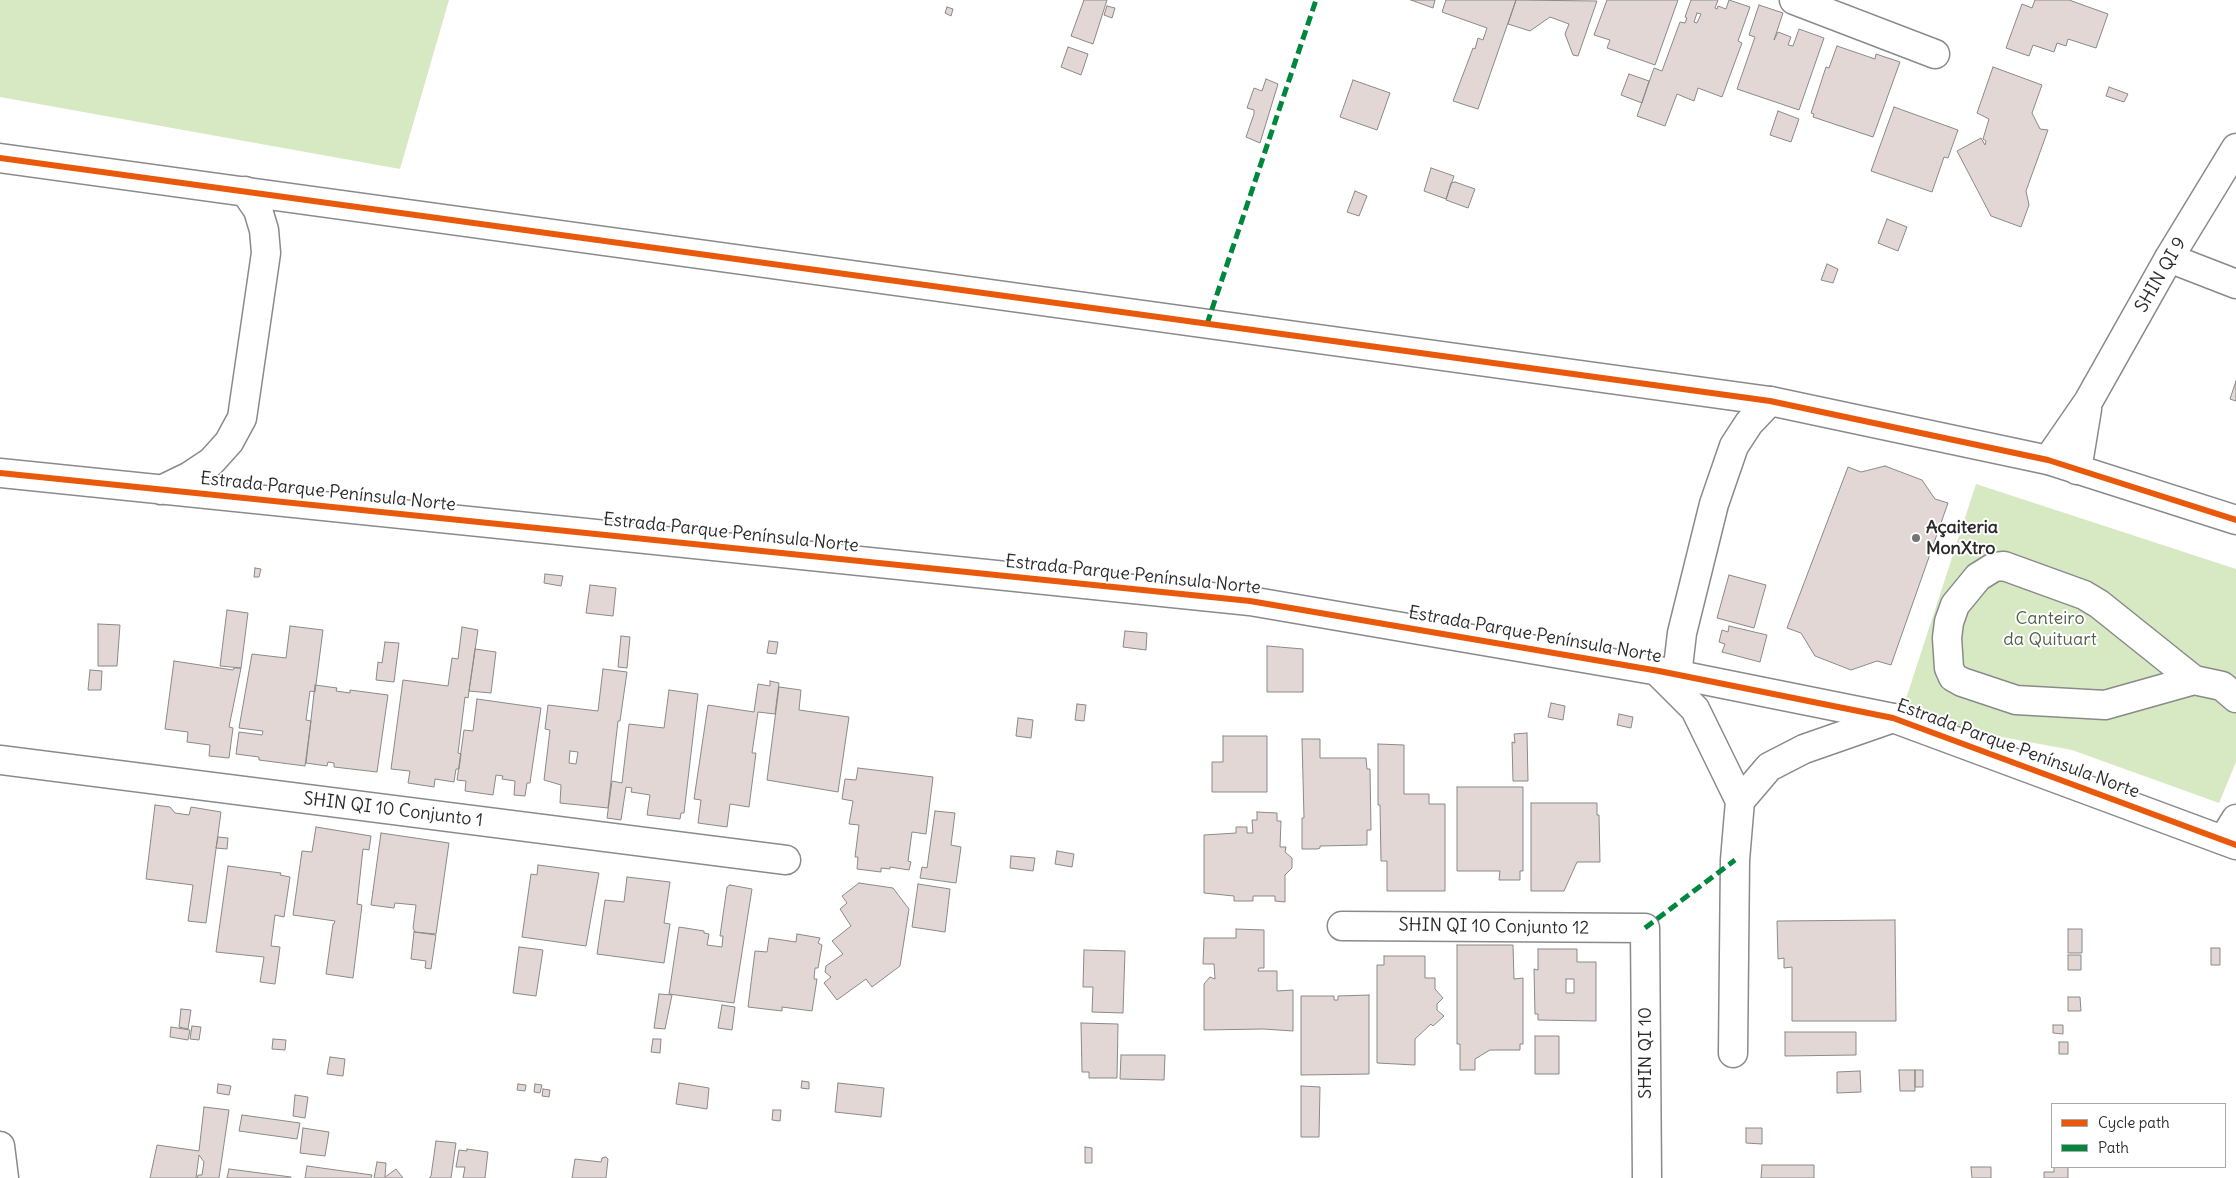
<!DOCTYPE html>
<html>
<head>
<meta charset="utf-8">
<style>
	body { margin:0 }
	#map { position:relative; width:2236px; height:1178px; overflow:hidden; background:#fff; font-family:Delius,sans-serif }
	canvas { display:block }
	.legend { position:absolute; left:2051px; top:1103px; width:175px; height:65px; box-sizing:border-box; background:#fff; border:1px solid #aaa; margin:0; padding:6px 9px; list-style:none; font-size:15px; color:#2b2b2b }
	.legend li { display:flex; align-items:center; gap:10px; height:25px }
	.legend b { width:25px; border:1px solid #aaa }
</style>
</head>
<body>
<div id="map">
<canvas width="2236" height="1178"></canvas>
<ul class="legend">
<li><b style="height:6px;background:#e8590c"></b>Cycle path</li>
<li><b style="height:6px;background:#00873e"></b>Path</li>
</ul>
</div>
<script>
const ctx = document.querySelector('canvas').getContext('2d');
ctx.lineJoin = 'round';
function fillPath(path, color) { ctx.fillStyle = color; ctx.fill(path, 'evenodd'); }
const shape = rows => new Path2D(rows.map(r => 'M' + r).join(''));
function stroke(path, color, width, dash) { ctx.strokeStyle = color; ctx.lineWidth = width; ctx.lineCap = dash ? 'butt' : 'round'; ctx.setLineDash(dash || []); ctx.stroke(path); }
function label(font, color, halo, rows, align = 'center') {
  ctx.font = font + ' Delius,sans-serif'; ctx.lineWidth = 4; ctx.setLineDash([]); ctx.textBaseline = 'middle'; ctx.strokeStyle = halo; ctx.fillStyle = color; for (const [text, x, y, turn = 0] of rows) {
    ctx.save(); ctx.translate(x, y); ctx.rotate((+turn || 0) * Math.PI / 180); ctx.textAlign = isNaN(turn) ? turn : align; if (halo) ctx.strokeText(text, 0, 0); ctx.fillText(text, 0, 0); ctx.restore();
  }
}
const green = shape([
	[0,0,449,0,400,169,0,97],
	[1976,484,2236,569,2236,762,2219,803,2072,750,1991,735,1902,711]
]);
const building = shape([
	[1084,0,1107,0,1093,44,1071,36,1084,0],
	[1411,0,1435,0,1433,8,1411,0],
	[1446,0,1516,0,1478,109,1453,101,1473,48,1475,49,1478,38,1483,40,1487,28,1442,12,1446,0],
	[1516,0,1597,1,1578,56,1573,55,1565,34,1569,24,1550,17,1530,31,1508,24,1516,0],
	[1607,0,1678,0,1655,65,1607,48,1610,40,1594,35,1607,0],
	[1691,0,1718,0,1715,8,1717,9,1718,6,1726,9,1729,0,1750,7,1738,41,1742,43,1722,97,1698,88,1694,101,1677,94,1665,126,1637,116,1654,68,1662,71,1680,22,1685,23,1687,18,1685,17,1691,0],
	[1697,13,1701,14,1697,23,1694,22,1697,13],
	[2035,0,2069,0,2108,14,2096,48,2068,39,2066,46,2057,43,2054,52,2033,45,2029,56,2006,48,2022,4,2032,8,2035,0],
	[1759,5,1783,13,1774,40,1778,32,1791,37,1788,45,1793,46,1799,29,1824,38,1799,110,1737,89,1755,37,1749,35,1759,5],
	[1107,6,1115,8,1112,18,1104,15,1107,6],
	[947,7,953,9,951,16,945,13,947,7],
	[1837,46,1875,59,1876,54,1900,62,1873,137,1813,117,1814,114,1811,113,1826,67,1829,68,1837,46],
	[1068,47,1088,54,1081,75,1061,67,1068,47],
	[1993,67,2042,85,2032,113,2040,129,2048,130,2026,191,2029,205,2021,227,1991,216,1957,151,1981,138,1985,145,1986,141,1983,139,1989,119,1977,113,1993,67],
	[1629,74,1649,81,1642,103,1621,95,1629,74],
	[1266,79,1278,84,1260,143,1246,137,1254,114,1254,110,1247,108,1254,88,1262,91,1266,79],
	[1353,80,1390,93,1377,130,1340,117,1353,80],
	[2109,87,2128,94,2124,102,2106,96,2109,87],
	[1894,107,1958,130,1948,158,1944,157,1932,192,1871,171,1894,107],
	[1778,111,1799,119,1791,142,1770,135,1778,111],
	[1431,168,1454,176,1446,199,1424,191,1431,168],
	[1455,182,1475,189,1468,208,1446,200,1451,183,1455,182],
	[1355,191,1367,196,1359,216,1347,212,1355,191],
	[1887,219,1907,227,1898,251,1878,243,1887,219],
	[1827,264,1838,269,1833,283,1821,280,1827,264],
	[2236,381,2236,401,2230,399,2236,381],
	[1885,466,1922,480,1935,499,1948,503,1891,665,1877,661,1851,670,1815,656,1801,633,1787,628,1848,467,1861,472,1885,466],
	[255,568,261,569,259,577,254,577,255,568],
	[545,574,563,576,561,586,544,583,545,574],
	[1729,575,1766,585,1754,628,1717,618,1729,575],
	[590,585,616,588,613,616,586,613,590,585],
	[227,610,248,613,241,668,220,666,227,610],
	[98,624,120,625,117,666,98,666,98,624],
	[290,626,323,630,315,692,310,691,306,720,311,721,305,766,259,760,259,757,236,754,239,732,262,735,263,731,239,728,252,654,286,658,290,626],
	[1729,626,1767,635,1760,662,1722,652,1725,644,1719,642,1722,630,1728,632,1729,626],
	[462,627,478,630,468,698,465,697,458,753,461,754,459,769,456,769,454,782,435,779,434,787,408,783,410,771,391,769,403,680,448,686,452,658,458,659,462,627],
	[1125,631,1147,633,1146,650,1123,647,1125,631],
	[621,636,630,637,627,668,618,667,621,636],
	[769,641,778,642,776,654,767,653,769,641],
	[385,642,399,643,394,682,376,680,378,662,382,663,385,642],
	[1267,646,1303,649,1303,692,1267,692,1267,646],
	[475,649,496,652,491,693,469,691,475,649],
	[174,661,233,670,234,668,241,668,229,727,233,728,229,758,209,756,210,745,187,742,188,732,165,729,174,661],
	[603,669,627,672,620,721,618,721,608,808,560,803,561,785,544,780,550,730,545,729,548,705,598,711,603,669],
	[570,751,578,752,576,764,569,763,570,751],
	[90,670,102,671,101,690,88,690,90,670],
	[770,681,779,683,775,714,758,712,752,753,756,753,749,807,730,804,727,827,698,823,701,800,694,799,708,705,754,712,758,684,770,686,770,681],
	[315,685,337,688,336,691,350,693,350,690,388,695,377,772,334,767,334,763,328,762,327,766,306,763,315,685],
	[779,687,801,690,799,710,849,717,838,792,767,780,779,687],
	[669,690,698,694,684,813,681,813,680,819,647,815,650,795,631,792,632,788,626,787,621,820,607,818,612,781,622,783,629,724,664,728,669,690],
	[477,699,541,708,530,783,527,783,525,796,514,795,515,781,502,779,503,776,496,775,493,795,465,791,466,781,457,780,464,730,473,731,477,699],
	[1551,703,1565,706,1563,720,1548,717,1551,703],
	[1077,704,1086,705,1084,721,1075,720,1077,704],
	[1619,714,1633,717,1631,728,1617,725,1619,714],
	[1018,718,1033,720,1031,738,1016,736,1018,718],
	[1527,733,1528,781,1513,781,1512,742,1515,743,1514,734,1527,733],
	[1223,736,1267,736,1267,792,1212,792,1212,762,1223,762,1223,736],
	[1302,739,1320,739,1320,758,1366,758,1367,769,1370,769,1371,830,1367,830,1367,845,1320,846,1320,848,1317,849,1302,849,1302,818,1304,818,1302,739],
	[1378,744,1404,745,1404,794,1429,794,1429,804,1445,804,1445,891,1387,891,1387,861,1381,861,1380,805,1378,805,1378,744],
	[858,768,933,777,926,834,912,832,908,861,911,862,909,870,890,867,890,869,881,868,881,872,857,869,858,857,855,857,859,825,849,824,853,801,842,799,845,779,856,780,858,768],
	[1457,787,1523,787,1523,871,1520,871,1520,880,1499,880,1500,871,1457,871,1457,787],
	[1531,803,1597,803,1597,815,1599,815,1600,862,1577,862,1564,891,1531,891,1531,803],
	[155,805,170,807,175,813,189,815,191,807,221,812,206,923,188,921,193,885,146,879,155,805],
	[935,811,955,813,951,845,961,847,956,883,920,878,922,867,927,868,935,811],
	[1257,812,1277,813,1277,821,1281,821,1280,847,1286,847,1285,852,1292,858,1292,868,1285,875,1285,902,1275,901,1275,896,1253,896,1253,901,1234,901,1234,896,1204,893,1204,835,1236,833,1236,827,1247,827,1247,833,1253,833,1252,820,1257,820,1257,812],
	[316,827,371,836,369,850,363,849,357,904,362,905,353,978,326,974,333,924,334,924,335,921,293,915,302,851,312,852,316,827],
	[381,833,449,843,436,934,415,932,413,928,416,905,395,903,394,908,371,905,381,833],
	[218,837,228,838,227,849,216,848,218,837],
	[1057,851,1074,854,1072,867,1055,864,1057,851],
	[1011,856,1035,858,1033,871,1010,868,1011,856],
	[538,865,599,873,586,946,522,937,531,874,537,875,538,865],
	[228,866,281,873,280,875,290,877,284,917,275,915,271,946,280,947,275,984,260,982,264,957,216,952,228,866],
	[627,877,670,882,664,923,670,924,664,963,597,954,605,900,624,902,627,877],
	[859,883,893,888,909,909,900,966,872,987,866,979,837,1000,824,983,831,977,825,972,826,966,843,954,832,941,851,926,840,909,847,903,842,896,859,883],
	[918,884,950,889,945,932,912,927,918,884],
	[730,885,752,889,734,1003,669,994,679,927,704,931,704,933,709,934,707,945,722,947,723,936,720,936,727,887,730,885],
	[1895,920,1896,1021,1792,1021,1792,967,1784,968,1784,958,1778,959,1777,921,1895,920],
	[1236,929,1264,930,1264,968,1259,968,1258,971,1277,971,1277,991,1293,990,1293,1031,1263,1029,1204,1030,1204,984,1210,977,1215,979,1214,964,1203,964,1204,938,1236,938,1236,929],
	[2068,929,2082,929,2082,953,2068,953,2068,929],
	[414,932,436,935,431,969,425,968,426,961,411,959,414,932],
	[797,934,820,938,818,943,822,945,818,968,815,968,814,979,817,979,812,1011,782,1007,782,1011,748,1007,755,951,767,952,769,938,796,942,797,934],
	[1457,945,1513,945,1514,979,1523,978,1523,1044,1520,1044,1520,1050,1490,1050,1475,1059,1475,1070,1460,1070,1460,1044,1457,1044,1457,945],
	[519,947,543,950,536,996,513,993,519,947],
	[2211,948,2220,948,2220,965,2211,965,2211,948],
	[1538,949,1577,949,1577,962,1596,962,1596,1021,1538,1020,1538,1014,1535,1014,1534,969,1538,970,1538,949],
	[1566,979,1574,979,1574,993,1566,993,1566,979],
	[1084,950,1125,951,1123,1013,1092,1012,1093,987,1083,987,1084,950],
	[2068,955,2081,955,2081,970,2068,970,2068,955],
	[1384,956,1425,956,1425,978,1435,978,1435,989,1443,998,1437,1004,1437,1010,1444,1016,1433,1026,1431,1024,1415,1039,1415,1065,1377,1063,1377,965,1384,965,1384,956],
	[659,994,672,995,665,1029,654,1028,659,994],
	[1369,995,1369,1074,1301,1075,1301,996,1334,996,1334,1000,1338,1000,1338,996,1369,995],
	[2068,997,2080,997,2081,1011,2068,1011,2068,997],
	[722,1005,735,1007,732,1030,718,1028,722,1005],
	[181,1009,191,1010,188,1029,179,1027,181,1009],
	[1081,1023,1118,1024,1117,1078,1089,1078,1089,1072,1082,1072,1081,1023],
	[2053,1025,2063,1025,2063,1034,2053,1033,2053,1025],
	[192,1026,201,1027,199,1040,190,1039,192,1026],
	[171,1027,190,1030,188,1040,170,1037,171,1027],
	[1785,1032,1856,1032,1856,1055,1785,1056,1785,1032],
	[1535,1036,1559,1036,1559,1074,1535,1074,1535,1036],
	[273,1039,286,1040,285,1050,272,1049,273,1039],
	[653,1039,661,1039,660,1053,651,1052,653,1039],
	[2059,1042,2068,1042,2068,1054,2059,1054,2059,1042],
	[1121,1055,1165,1055,1164,1080,1120,1079,1121,1055],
	[330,1057,345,1059,343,1076,327,1074,330,1057],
	[1899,1070,1915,1070,1915,1091,1900,1091,1899,1070],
	[1915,1070,1923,1070,1923,1087,1915,1087,1915,1070],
	[1860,1071,1861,1092,1837,1093,1837,1072,1860,1071],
	[802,1081,809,1082,809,1089,801,1088,802,1081],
	[679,1083,709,1088,707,1109,676,1104,679,1083],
	[838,1083,884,1088,881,1117,835,1112,838,1083],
	[218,1084,231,1086,229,1095,217,1093,218,1084],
	[518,1084,526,1085,525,1091,517,1090,518,1084],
	[535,1084,542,1085,540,1093,534,1092,535,1084],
	[1301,1086,1320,1087,1319,1137,1301,1137,1301,1086],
	[543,1089,550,1090,549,1097,542,1096,543,1089],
	[295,1095,308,1097,305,1118,293,1116,295,1095],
	[204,1107,229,1110,219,1178,197,1178,198,1175,202,1175,204,1162,199,1155,196,1178,150,1178,157,1145,199,1151,204,1107],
	[773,1110,781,1110,780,1121,772,1120,773,1110],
	[242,1115,300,1123,297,1139,239,1131,242,1115],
	[303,1128,329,1132,325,1156,300,1153,303,1128],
	[1746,1128,1762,1128,1762,1144,1746,1143,1746,1128],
	[436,1141,456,1143,451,1178,429,1178,431,1176,436,1141],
	[1085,1147,1092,1148,1092,1163,1085,1163,1085,1147],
	[467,1149,488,1152,485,1178,463,1178,465,1167,456,1167,459,1150,467,1151,467,1149],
	[606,1157,608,1159,606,1178,572,1178,575,1159,601,1162,602,1158,606,1157],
	[377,1162,386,1163,385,1177,396,1169,403,1178,374,1178,377,1162],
	[1762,1165,1814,1165,1814,1178,1761,1178,1762,1165],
	[307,1166,372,1175,371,1178,305,1178,307,1166],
	[1971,1167,1991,1167,1991,1178,1972,1178,1971,1167],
	[2054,1167,2068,1167,2068,1178,2044,1178,2044,1172,2054,1172,2054,1167],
	[229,1169,291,1177,291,1178,227,1178,229,1169]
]);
const minor = shape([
	[1794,0,1935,54],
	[2169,258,2236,284],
	[2048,460,2088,402,2169,258,2236,148],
	[2077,470,2087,409],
	[1657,671,1695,709,1740,801,1769,767,1804,749,1893,718],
	[1677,675,1682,633,1714,504,1734,446,1749,423,1770,401],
	[2194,680,2099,604,2084,595,2004,566,1994,567,1978,577,1955,605,1949,622,1947,638,1949,668,1953,677,1962,682,2016,700,2105,705,2194,680,2222,686,2236,698],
	[0,760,786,860],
	[2223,840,2236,819],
	[1342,926,1645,928,1647,1178],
	[1733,1053,1735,860,1740,801],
	[0,1146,4,1178]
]);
const major = shape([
	[0,158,1770,401,2048,460,2236,520],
	[0,473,1250,601,1659,671,1893,718,2236,845],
	[161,490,190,476,211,462,229,442,242,418,266,253,264,230,258,210,245,191]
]);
const quiet = shape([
	[1207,324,1316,0],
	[1645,928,1735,860]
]);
const cycleway = shape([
	[0,158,1770,401,2048,460,2236,520],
	[0,473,1250,601,1659,671,1893,718,2236,845]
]);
const markers = [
	[1916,538,5,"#757575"]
];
const streetNames = [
	["SHIN QI 9",2161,275,-60],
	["Estrada Parque Península Norte",328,492,6],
	["Estrada Parque Península Norte",731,533,6],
	["Estrada Parque Península Norte",1133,575,6],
	["Estrada Parque Península Norte",1535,635,10],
	["Estrada Parque Península Norte",2018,749,20],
	["SHIN QI 10 Conjunto 1",393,810,7],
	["SHIN QI 10 Conjunto 12",1494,927,1],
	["SHIN QI 10",1646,1053,-90]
];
const poiNames = [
	["Açaiteria",1926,528],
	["MonXtro",1926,549]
];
const parkNames = [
	["Canteiro",2050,619],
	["da Quituart",2050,640]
];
fillPath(green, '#d6e9c2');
fillPath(building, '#e2d7d5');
stroke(building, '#8a8a8a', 1);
stroke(minor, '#8a8a8a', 31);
stroke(major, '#8a8a8a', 31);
stroke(minor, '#fff', 28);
stroke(major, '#fff', 28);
stroke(quiet, '#00873e', 5, [10, 5]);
stroke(cycleway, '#e8590c', 6);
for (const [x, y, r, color] of markers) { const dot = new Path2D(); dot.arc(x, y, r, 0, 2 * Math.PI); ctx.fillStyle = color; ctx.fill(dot); stroke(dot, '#fff', 2); }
label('18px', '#2b2b2b', '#fff', streetNames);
label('bold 18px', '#2b2b2b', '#fff', poiNames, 'left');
label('18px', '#545f4a', '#fff', parkNames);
</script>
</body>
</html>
